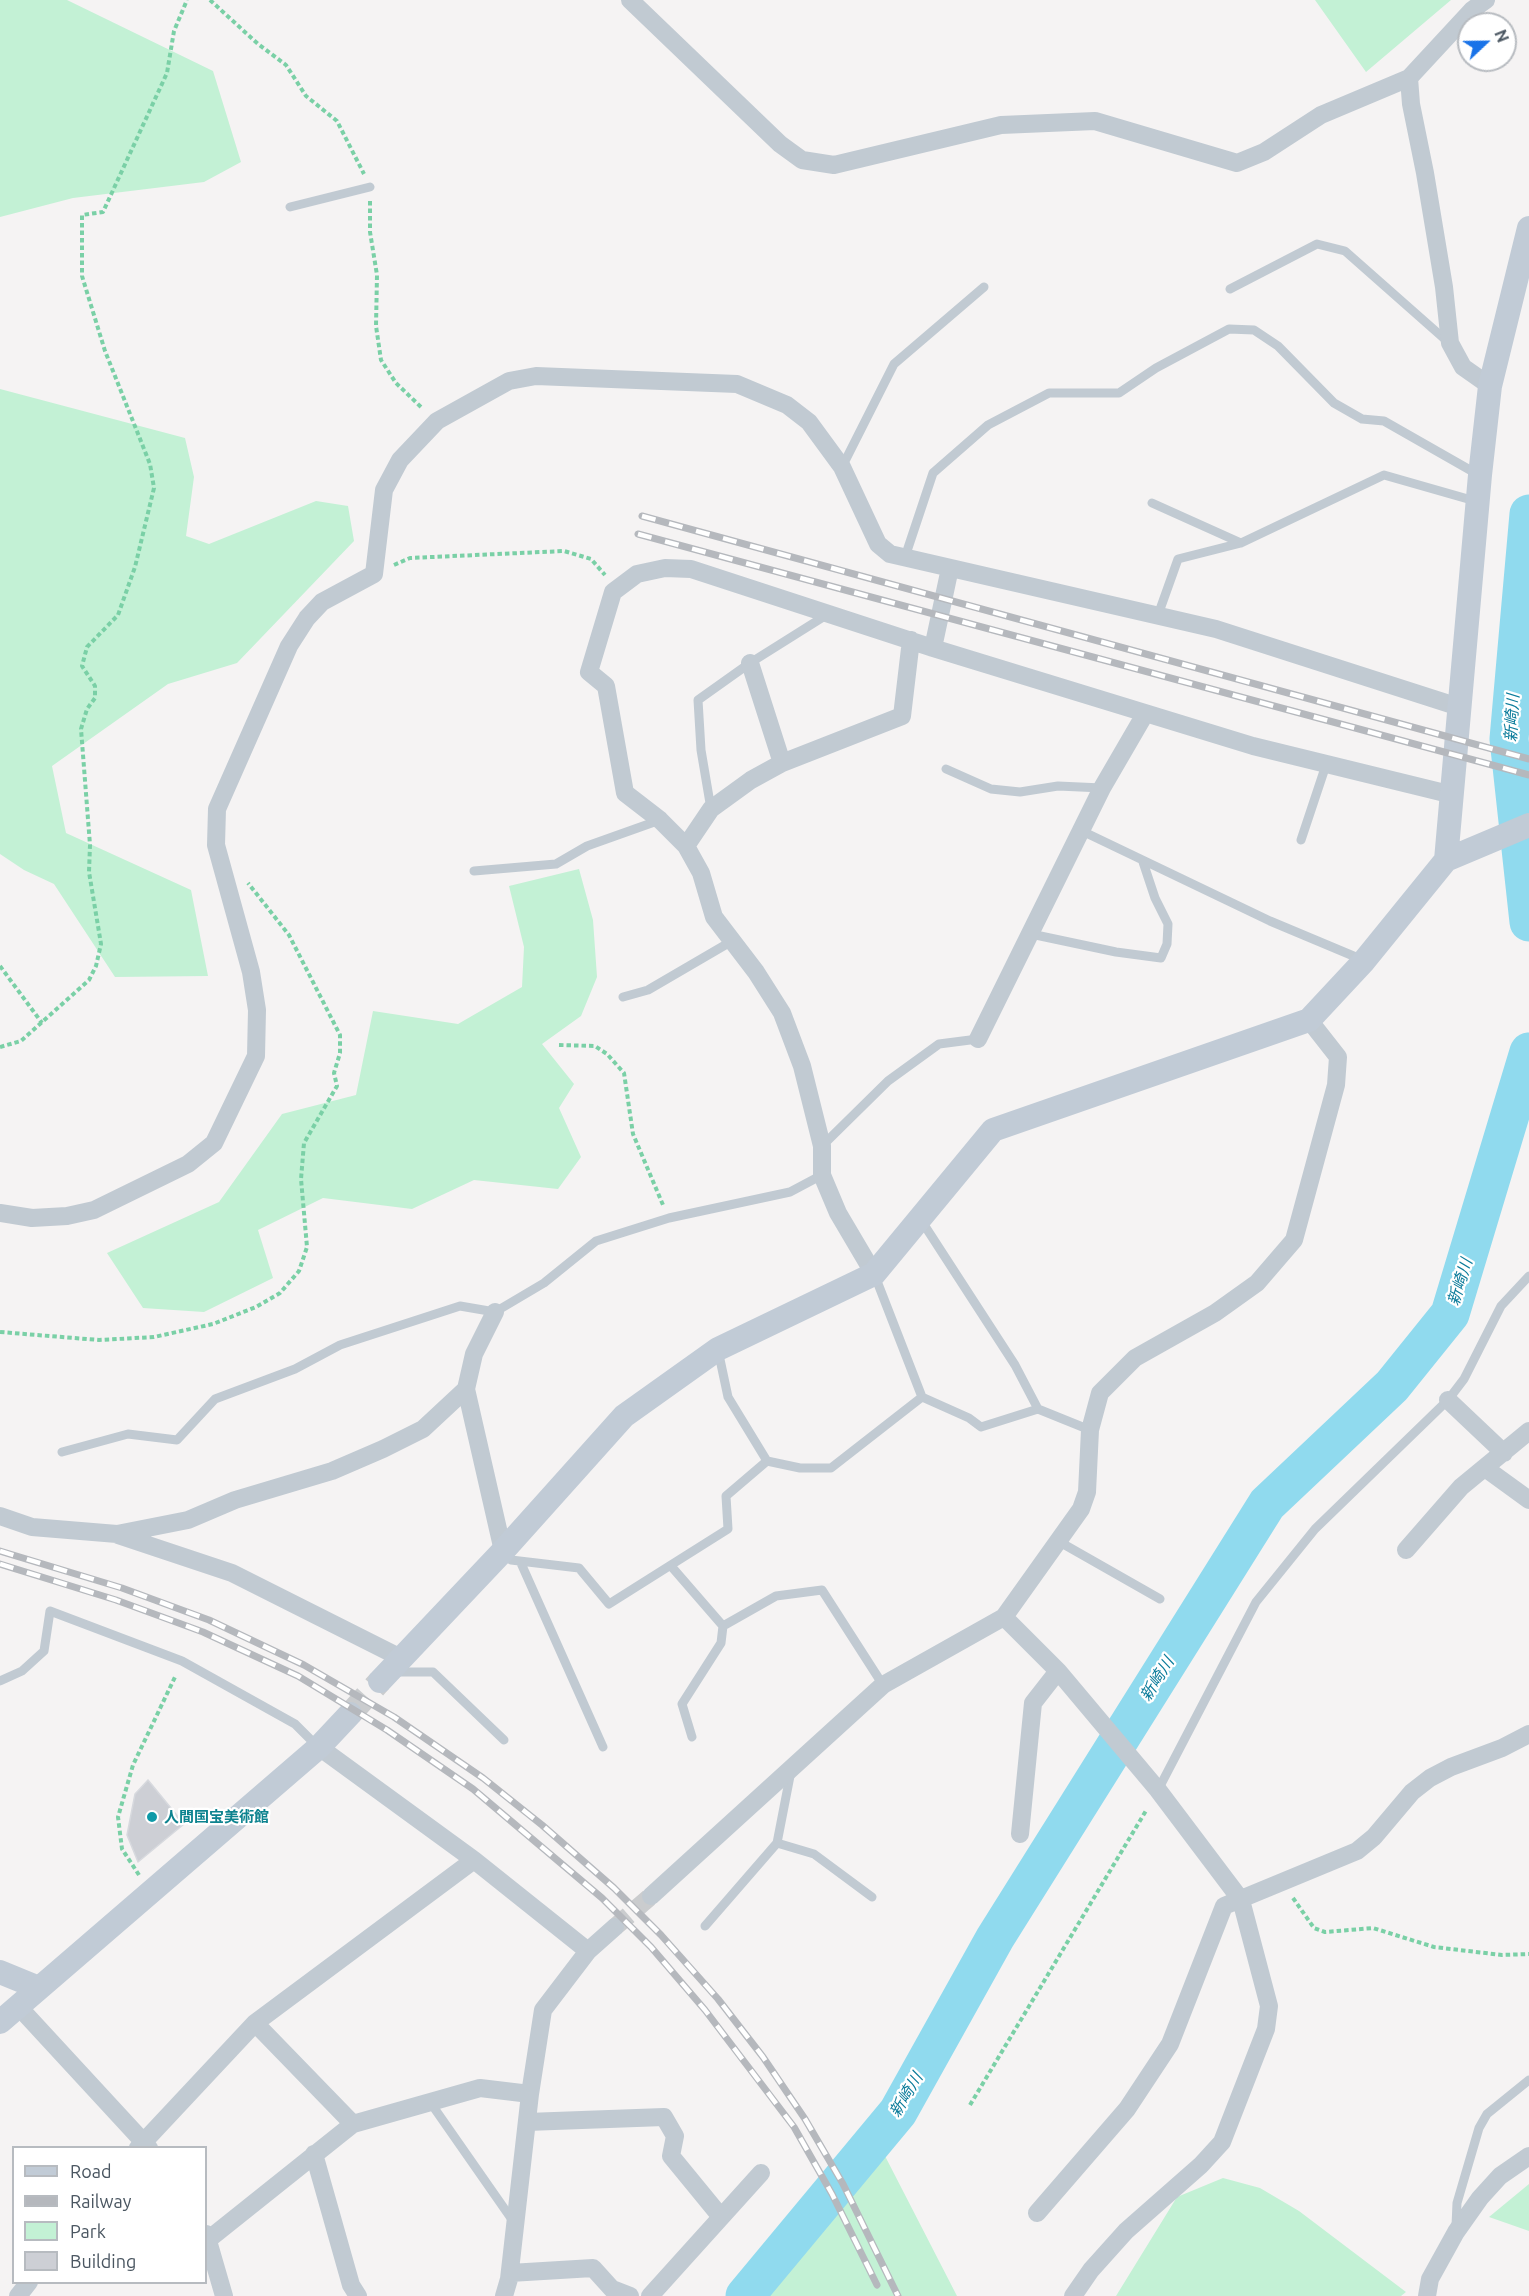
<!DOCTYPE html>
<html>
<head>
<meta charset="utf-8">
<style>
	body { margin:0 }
	#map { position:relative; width:1529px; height:2296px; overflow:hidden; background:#f5f3f3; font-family:Ubuntu,sans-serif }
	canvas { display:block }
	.legend { position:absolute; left:12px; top:2146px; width:195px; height:138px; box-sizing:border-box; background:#fff; border:2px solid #b7bbc0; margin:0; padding:8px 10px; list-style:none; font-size:18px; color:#4a5661 }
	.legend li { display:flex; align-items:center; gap:12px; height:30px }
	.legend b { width:30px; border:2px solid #b7bbc0 }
	.north { position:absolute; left:1457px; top:12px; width:60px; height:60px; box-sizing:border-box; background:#fff; border:2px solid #b7bbc0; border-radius:50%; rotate:68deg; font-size:16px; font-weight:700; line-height:24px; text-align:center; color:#4a5661 }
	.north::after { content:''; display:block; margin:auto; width:21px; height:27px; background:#1a73e8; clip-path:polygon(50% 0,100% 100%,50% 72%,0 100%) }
</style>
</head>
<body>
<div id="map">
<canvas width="1529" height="2296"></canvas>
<ul class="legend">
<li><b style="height:8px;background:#c1cbd6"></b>Road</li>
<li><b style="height:8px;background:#b5b8bd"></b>Railway</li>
<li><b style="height:16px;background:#c3f1d5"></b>Park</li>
<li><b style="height:16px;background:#cdcfd5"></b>Building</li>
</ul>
<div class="north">N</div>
</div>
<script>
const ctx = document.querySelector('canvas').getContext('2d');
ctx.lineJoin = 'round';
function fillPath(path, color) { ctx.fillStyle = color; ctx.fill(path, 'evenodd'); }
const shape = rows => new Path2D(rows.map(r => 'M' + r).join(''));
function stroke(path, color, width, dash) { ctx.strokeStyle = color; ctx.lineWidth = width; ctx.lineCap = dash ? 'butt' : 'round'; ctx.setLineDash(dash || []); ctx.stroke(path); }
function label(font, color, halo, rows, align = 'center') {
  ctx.font = font + ' Ubuntu,"Noto Sans JP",sans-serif'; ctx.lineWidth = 4.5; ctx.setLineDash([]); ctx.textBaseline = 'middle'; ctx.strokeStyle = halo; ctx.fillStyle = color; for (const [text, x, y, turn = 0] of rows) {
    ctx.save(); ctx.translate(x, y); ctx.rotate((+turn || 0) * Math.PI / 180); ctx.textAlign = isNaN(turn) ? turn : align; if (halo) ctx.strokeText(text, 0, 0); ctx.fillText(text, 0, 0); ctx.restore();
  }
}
const green = shape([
	[0,0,67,0,213,71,241,162,204,182,73,198,0,217],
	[1315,0,1451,0,1366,72],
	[0,389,185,438,194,477,186,536,209,544,316,501,348,506,354,541,237,663,168,684,52,766,66,833,191,890,208,976,115,977,54,884,24,870,0,854],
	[579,869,593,920,597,977,581,1016,542,1044,574,1084,559,1108,581,1157,558,1189,474,1180,412,1209,323,1198,258,1230,273,1278,204,1312,143,1308,107,1253,219,1202,282,1114,356,1095,373,1011,458,1024,522,987,524,947,509,886],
	[885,2156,957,2296,764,2296,781,2276],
	[1223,2178,1260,2188,1299,2211,1406,2292,1401,2296,1116,2296,1177,2197],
	[1529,2184,1529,2231,1489,2217]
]);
const river = shape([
	[1529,514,1509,739,1529,922],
	[745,2296,898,2112,995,1938,1267,1504,1392,1386,1450,1314,1529,1052]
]);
const building = shape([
	[148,1780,184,1824,138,1862,127,1835,135,1794,148,1780]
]);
const streetTunnel = shape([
	[615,1927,651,1896]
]);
const secondaryTunnel = shape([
	[350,1714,380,1681]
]);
const path = shape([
	[210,0,258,44,286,65,306,96,337,121,364,174],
	[370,201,370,232,377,275,376,326,381,360,396,383,422,408],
	[394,565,410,558,564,551,591,559,605,575],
	[0,966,42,1023],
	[559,1045,595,1046,607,1054,624,1073,633,1134,663,1205],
	[0,1047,21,1041,89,980,96,966,101,944,89,872,90,845,81,729,87,709,95,698,95,686,82,666,87,647,118,615,135,567,154,488,150,464,105,351,82,276,82,215,103,212,167,73,174,31,187,0],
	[0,1332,99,1340,154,1337,213,1324,256,1307,280,1293,299,1271,307,1247,301,1179,304,1143,337,1086,334,1073,340,1053,340,1035,289,935,248,883],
	[139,1875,122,1849,118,1817,133,1765,176,1675],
	[1293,1898,1314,1928,1325,1932,1373,1928,1434,1947,1502,1955,1529,1954],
	[970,2105,1147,1809]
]);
const lane = shape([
	[290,207,370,187],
	[1230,289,1317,244,1345,251,1448,342],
	[842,467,894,364,984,287],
	[1152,503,1241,543],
	[905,557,933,473,988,425,1049,393,1119,393,1156,368,1229,329,1254,330,1278,346,1334,403,1362,419,1384,421,1477,474],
	[1158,615,1178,559,1241,543,1384,475,1475,501],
	[946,769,991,789,1020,792,1058,786,1102,788],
	[711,809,701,750,698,700,750,663,828,614],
	[1082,831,1270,921,1363,960],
	[1301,840,1326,765],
	[474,871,556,864,587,846,660,820],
	[1031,934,1116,952,1161,958,1167,944,1168,924,1155,898,1143,862],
	[623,997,648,990,732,941],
	[822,1146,888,1081,939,1044,978,1039],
	[921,1220,1015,1365,1038,1409],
	[875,1276,922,1397,969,1418,981,1427,1038,1409,1090,1430],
	[718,1350,728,1397,767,1461,800,1468,831,1468,922,1397],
	[62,1452,128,1434,177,1440,215,1399,295,1369,340,1345,460,1306,495,1312,544,1283,596,1241,669,1218,790,1192,822,1175],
	[1058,1541,1160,1599],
	[503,1551,511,1560,579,1568,609,1604,728,1529,726,1496,767,1461],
	[520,1561,603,1747],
	[671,1566,723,1626,776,1596,822,1590,883,1685],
	[394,1672,433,1672,504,1740],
	[0,1681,22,1671,44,1651,50,1611,182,1661,295,1724,317,1746],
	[692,1737,682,1704,721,1643,723,1626],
	[1158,1790,1256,1602,1315,1529,1448,1400,1464,1379,1501,1306,1529,1276],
	[777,1843,814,1854,872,1897],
	[705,1926,777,1843,791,1771],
	[430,2102,513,2221],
	[1456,2226,1457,2203,1479,2128,1487,2114,1529,2080]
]);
const street = shape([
	[630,0,780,144,802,160,834,165,1001,125,1095,121,1237,163,1264,152,1321,115,1409,78],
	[1486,0,1472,10,1409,78,1411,104,1425,173,1444,287,1450,343,1463,367,1490,386],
	[933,648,950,568],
	[750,663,782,763],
	[686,846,711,809,751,780,782,763,902,716,911,640],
	[978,1039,1102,788,1145,714],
	[0,1213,32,1218,67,1216,94,1210,188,1164,214,1143,256,1056,257,1010,251,972,216,845,217,809,289,646,307,618,322,602,374,574,384,490,400,460,437,421,509,381,536,376,737,384,787,405,809,422,842,467,878,544,890,554,1216,629,1459,707],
	[874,1274,838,1213,822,1175,822,1146,802,1066,782,1013,756,972,714,917,701,873,686,846,660,820,625,793,606,686,589,672,613,592,637,574,665,568,691,569,933,648,1253,746,1453,795],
	[495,1312,474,1354,466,1389,503,1551],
	[1448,1400,1504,1453],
	[1485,1468,1529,1500],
	[0,1516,32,1527,117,1534,188,1520,235,1500,332,1471,383,1449,423,1429,466,1389],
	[118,1535,232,1573,401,1658],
	[1406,1550,1461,1487,1529,1431],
	[1004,1617,1058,1671,1158,1790,1241,1900,1269,2006,1266,2029,1222,2142,1201,2165,1126,2231,1091,2270,1073,2296],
	[319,1747,474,1860,588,1951],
	[1020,1834,1033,1703,1058,1671],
	[651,1896,883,1685,1004,1617,1081,1509,1087,1492,1090,1430,1100,1393,1135,1358,1215,1313,1257,1283,1294,1240,1336,1085,1338,1057,1309,1020],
	[18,2006,149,2148],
	[255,2023,353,2124],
	[527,2122,664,2117,675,2136,671,2156,721,2217],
	[138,2148,255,2023,474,1860],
	[314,2154,351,2285,358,2296],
	[1037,2213,1127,2109,1170,2044,1224,1906,1357,1851,1374,1837,1412,1792,1430,1778,1451,1767,1502,1748,1529,1734],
	[206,2234,224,2296],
	[209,2239,353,2124,480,2088,530,2094],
	[510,2273,593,2268,612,2289,630,2296],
	[18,2296,29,2282],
	[504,2296,509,2279,530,2094,543,2010,588,1951,615,1927],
	[650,2296,761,2173],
	[1427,2296,1430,2279,1456,2232,1480,2198,1500,2176,1529,2156]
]);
const secondary = shape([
	[1446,860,1529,825],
	[380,1681,503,1551,624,1416,718,1349,874,1274,993,1130,1309,1020,1364,961,1446,860,1480,475,1490,386,1529,228],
	[0,1972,39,1988],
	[0,2022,319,1747,350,1714]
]);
const rail = shape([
	[642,516,1529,759],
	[638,534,1529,775],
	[0,1551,122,1588,209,1620,304,1665,394,1717,483,1778,542,1825,614,1888,661,1935,718,1999,763,2057,805,2119,843,2184,898,2296],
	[0,1564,116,1600,203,1632,298,1676,387,1730,473,1789,602,1898,651,1947,705,2010,794,2127,832,2194,877,2285]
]);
const markers = [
	[152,1817,6,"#0f9aa8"]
];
const cultureNames = [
	["人間国宝美術館",164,1817]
];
const waterNames = [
	["新崎川",1512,718,-87],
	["新崎川",1460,1282,-73],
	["新崎川",1157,1679,-58],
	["新崎川",906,2095,-59]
];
fillPath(green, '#c3f1d5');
stroke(river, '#90daee', 39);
fillPath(building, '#cdcfd5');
stroke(building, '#d7d9de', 1.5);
stroke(streetTunnel, '#caccce', 18, [18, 9]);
stroke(secondaryTunnel, '#caccce', 24, [24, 12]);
stroke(path, '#7ad0a6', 4, [4.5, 3]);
stroke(lane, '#c1cad2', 9);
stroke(street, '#c1cad2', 18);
stroke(secondary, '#c1cbd6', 24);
stroke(rail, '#b5b8bd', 7);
stroke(rail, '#fff', 4.5, [14]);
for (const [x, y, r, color] of markers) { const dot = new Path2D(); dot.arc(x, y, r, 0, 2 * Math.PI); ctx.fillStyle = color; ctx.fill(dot); stroke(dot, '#fff', 2); }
label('bold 15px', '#0d838f', '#fff', cultureNames, 'left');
label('italic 16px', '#0c7c9b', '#fff', waterNames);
</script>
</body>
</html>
